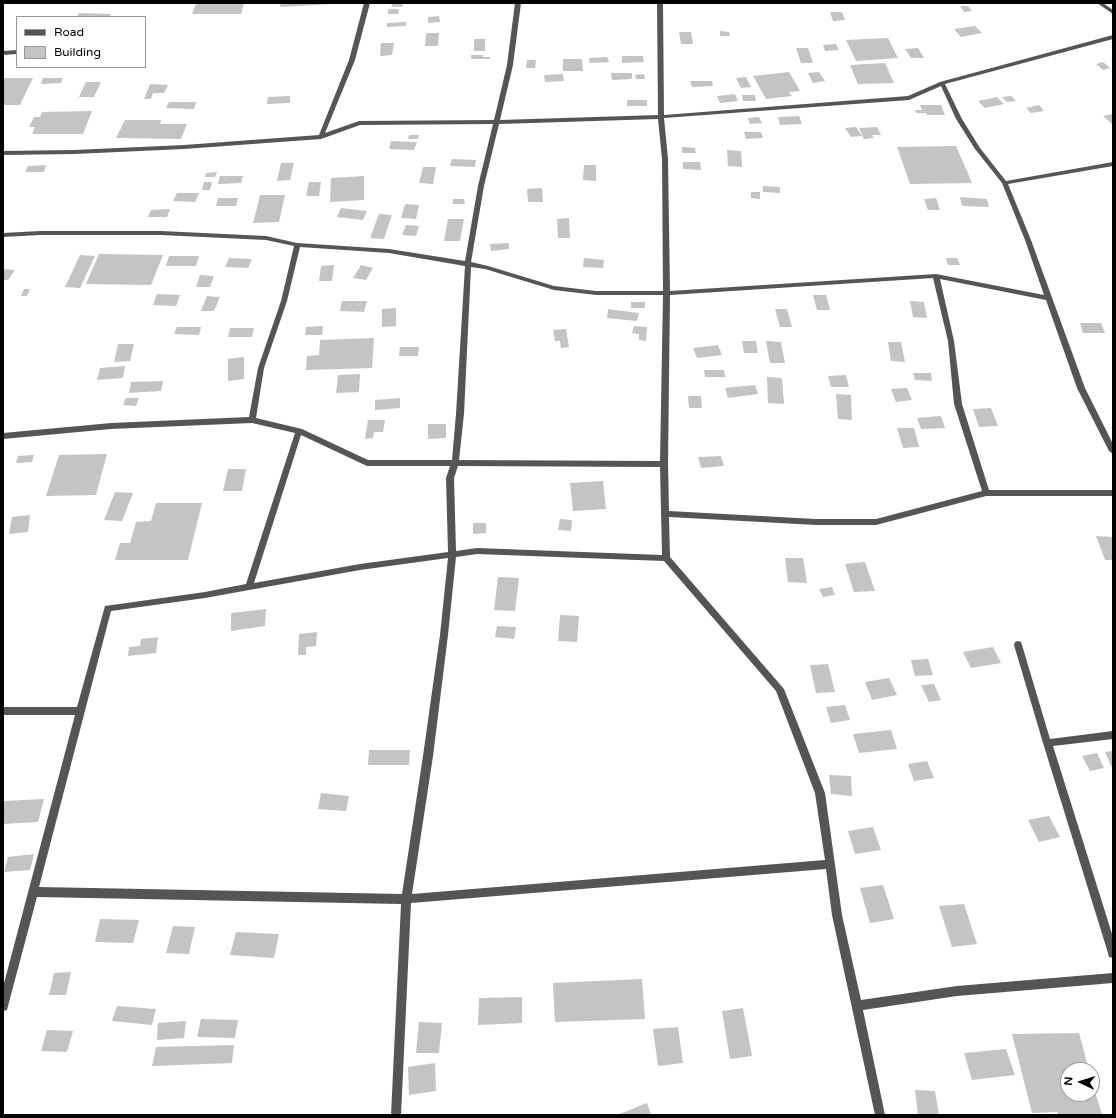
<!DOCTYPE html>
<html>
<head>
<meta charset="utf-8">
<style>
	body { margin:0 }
	#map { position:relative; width:1116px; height:1118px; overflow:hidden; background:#fff; font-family:"Varela Round",sans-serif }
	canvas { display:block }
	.frame { position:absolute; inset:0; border:4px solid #000; pointer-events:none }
	.legend { position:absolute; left:16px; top:16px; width:130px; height:52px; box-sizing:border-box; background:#fff; border:1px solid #999; margin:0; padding:5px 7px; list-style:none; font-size:12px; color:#000 }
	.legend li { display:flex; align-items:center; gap:8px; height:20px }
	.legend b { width:20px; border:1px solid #999 }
	.north { position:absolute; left:1060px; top:1062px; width:40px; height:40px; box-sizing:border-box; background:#fff; border:1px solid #999; border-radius:50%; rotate:274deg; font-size:11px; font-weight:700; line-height:16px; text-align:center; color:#000 }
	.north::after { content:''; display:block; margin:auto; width:14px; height:18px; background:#000; clip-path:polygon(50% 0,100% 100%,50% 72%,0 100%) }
</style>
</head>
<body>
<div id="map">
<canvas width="1116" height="1118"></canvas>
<div class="frame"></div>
<ul class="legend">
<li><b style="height:5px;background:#555"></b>Road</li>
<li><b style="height:11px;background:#c4c4c4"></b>Building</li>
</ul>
<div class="north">N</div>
</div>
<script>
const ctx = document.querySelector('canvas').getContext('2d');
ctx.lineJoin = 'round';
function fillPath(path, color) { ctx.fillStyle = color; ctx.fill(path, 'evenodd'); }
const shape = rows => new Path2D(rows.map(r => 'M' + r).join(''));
const building = shape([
	[210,3,244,3,241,14,192,14,196,4],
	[281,3,333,3,333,4,280,7],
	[393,3,403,3,402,7,391,7],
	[960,6,968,6,972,11,964,12],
	[388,9,399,9,398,14,388,14],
	[830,12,842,12,845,20,833,21],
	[79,13,111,14,109,17,77,17],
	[439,16,440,22,428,23,428,17],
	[406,22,406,26,387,27,387,23],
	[975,26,982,33,961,37,954,29],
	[720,31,729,32,730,36,720,36],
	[679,32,691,32,693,44,681,44],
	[426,33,439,33,438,46,425,46],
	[888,38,898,58,856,61,846,40],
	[474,39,485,39,485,51,474,51],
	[381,43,394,43,392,55,380,56],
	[836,44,839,50,825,51,823,45],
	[796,48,808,48,813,63,801,63],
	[918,48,924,58,911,58,905,49],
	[471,55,483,55,483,57,490,57,490,59,471,59],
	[622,56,643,56,644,62,622,63],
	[607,57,609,62,590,63,589,58],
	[563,59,582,59,583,71,563,71],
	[527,60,536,60,535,68,526,68],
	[1103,62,1110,68,1103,70,1096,64],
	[885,63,894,83,858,84,850,65],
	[789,72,800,91,789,92,792,96,766,99,753,76],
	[819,72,825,81,813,83,808,73],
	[611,73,632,73,632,79,612,80],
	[563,74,564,81,545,82,544,75],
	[644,74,645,79,636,79,635,75],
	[746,77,751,87,741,88,736,78],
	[3,78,33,78,20,105,3,105],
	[43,78,63,78,61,83,41,84],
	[690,81,712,81,713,86,692,87],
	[86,82,101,82,94,97,79,97],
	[150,84,168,85,164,93,153,93,151,99,144,99],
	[735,94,738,101,720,103,717,96],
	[742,95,755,95,756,101,743,101],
	[290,96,290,103,267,104,268,97],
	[1011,96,1016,101,1007,102,1002,97],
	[997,97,1004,104,985,108,978,101],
	[627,100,647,100,647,106,627,106],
	[169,102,196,102,194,109,166,108],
	[920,105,941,105,945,115,927,115,926,113,916,113,915,110,922,110],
	[1039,105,1044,111,1031,113,1026,108],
	[92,111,83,134,32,134,35,127,29,127,34,117,40,117,42,112],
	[1113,114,1112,124,1103,116],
	[799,116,802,124,780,125,778,117],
	[759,117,762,123,750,124,748,118],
	[125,120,161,120,160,124,187,124,181,139,116,138],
	[856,127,862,136,851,137,845,128],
	[877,127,881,135,872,135,874,138,864,139,859,128],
	[744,132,761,132,763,138,746,139],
	[409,135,419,135,418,139,408,139],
	[391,141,417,142,414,150,389,149],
	[956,146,972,183,910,184,897,147],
	[682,147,695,148,696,153,682,153],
	[727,150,741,151,742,167,728,166],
	[452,159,476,160,475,167,450,166],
	[683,162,700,162,701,170,683,169],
	[281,163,294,163,290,180,277,181],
	[46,165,44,172,25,172,28,166],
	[584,165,596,165,596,181,583,180],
	[423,167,436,167,433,184,419,183],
	[217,172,215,177,205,177,206,173],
	[220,176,243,176,241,183,218,184],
	[364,176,364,200,330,202,331,178],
	[204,182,212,182,210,190,202,190],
	[309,182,321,182,319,196,306,196],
	[763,186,780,187,780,193,763,192],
	[542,188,543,202,528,202,527,189],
	[751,192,760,192,760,199,751,198],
	[177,193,199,193,195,202,173,201],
	[260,195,285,195,279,222,253,223],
	[960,197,987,199,989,207,962,206],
	[218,198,238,198,236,206,216,206],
	[936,198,940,210,928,210,924,199],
	[453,199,464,199,465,204,453,204],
	[405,204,419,205,416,219,401,218],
	[341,208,367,211,363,220,337,217],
	[170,209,167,217,148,217,151,210],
	[379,214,392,215,384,239,370,238],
	[569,218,570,238,558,238,557,219],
	[448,219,464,219,460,241,444,241],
	[406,225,419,226,416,236,402,235],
	[509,243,509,249,491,251,490,244],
	[99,254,163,255,151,285,86,284],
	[80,255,95,256,80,288,65,287],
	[169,256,199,256,196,266,166,266],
	[229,258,252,259,248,268,225,267],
	[584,258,604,260,603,268,583,267],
	[946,258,957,258,960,265,948,265],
	[334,265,332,281,319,281,321,266],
	[361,265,373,268,366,280,353,278],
	[3,269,15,270,8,280,3,280],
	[200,275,214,276,210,287,196,287],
	[24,289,30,289,27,296,21,296],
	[157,294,180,295,176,306,153,305],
	[813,295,826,295,830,310,817,310],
	[207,296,220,297,214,311,201,311],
	[342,301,367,301,364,312,340,311],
	[910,301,924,302,927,318,913,317],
	[631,302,645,302,645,308,631,308],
	[396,308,396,326,382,327,382,309],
	[608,309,639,313,637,321,607,318],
	[775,309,787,309,792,327,780,327],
	[1080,323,1101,323,1105,333,1083,333],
	[323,326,322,335,305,335,306,327],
	[634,326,647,327,646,341,639,340,639,334,632,333],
	[177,327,201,327,199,335,174,334],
	[230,328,254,328,252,337,228,337],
	[566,329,569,347,561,348,560,341,555,341,553,330],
	[374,338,372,368,306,370,307,356,319,355,320,340],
	[742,341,756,341,758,353,744,353],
	[766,341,781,342,785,363,770,363],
	[888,342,901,342,905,362,891,361],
	[118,344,134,344,130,361,114,362],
	[718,345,722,355,697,358,693,348],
	[400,347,419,347,418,356,399,356],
	[244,357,244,379,228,381,228,359],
	[125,366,123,378,97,380,100,368],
	[704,370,724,370,725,377,705,377],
	[913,373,931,373,932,381,915,380],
	[360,374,359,392,336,393,338,375],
	[846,375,849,387,831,387,828,376],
	[767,377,782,378,784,404,768,403],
	[163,381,161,391,129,393,131,382],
	[755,385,758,394,728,398,725,388],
	[907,388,912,400,896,402,891,389],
	[836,394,851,395,852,420,838,419],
	[688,396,701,396,702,408,689,408],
	[126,398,139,398,136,406,123,405],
	[400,398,400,408,375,410,375,400],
	[991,408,998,426,979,427,973,409],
	[941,416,945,428,921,429,917,418],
	[368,420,385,420,383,432,374,432,373,438,365,439],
	[428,424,446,424,446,438,428,439],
	[897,428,914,428,919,447,903,448],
	[107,454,96,495,46,496,59,455],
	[34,455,32,462,16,463,18,456],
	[721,456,724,466,701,468,698,457],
	[228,469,246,469,242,491,223,491],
	[603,481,606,509,573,511,570,483],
	[115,492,133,493,122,521,104,520],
	[156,503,202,503,188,560,115,560,120,543,130,543,136,522,151,521],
	[30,515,28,532,9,534,12,517],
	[560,519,572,520,571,531,558,530],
	[473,523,486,523,486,533,473,534],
	[1096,536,1113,537,1113,560,1105,560],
	[785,558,803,558,807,583,788,582],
	[865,562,875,591,854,592,845,564],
	[498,577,519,578,515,611,494,610],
	[832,587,835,595,823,597,819,589],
	[266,609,265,626,231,631,231,613],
	[560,615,579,616,577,642,558,641],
	[497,626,516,627,514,639,495,637],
	[317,632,316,646,306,647,306,655,298,655,299,634],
	[158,637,156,653,128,656,129,647,140,646,141,639],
	[993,647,1001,663,971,668,963,652],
	[928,659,933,675,915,676,911,660],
	[828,664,835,692,816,693,810,665],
	[889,678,897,695,872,700,865,682],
	[934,684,941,700,929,702,921,685],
	[845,705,850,720,831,723,826,707],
	[891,730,897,749,859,753,853,734],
	[369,750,410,750,409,765,368,765],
	[1113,751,1113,770,1105,752],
	[1097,753,1104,768,1090,771,1082,756],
	[927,761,934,778,914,781,908,764],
	[829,775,851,776,852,796,831,794],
	[321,793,349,796,346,811,318,809],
	[44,799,38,822,3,824,3,801],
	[1049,816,1060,837,1039,842,1028,820],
	[873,827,881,850,855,854,848,831],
	[34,854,30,870,4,872,8,857],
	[883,885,894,919,870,923,860,888],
	[964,904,977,944,952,947,939,906],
	[100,919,139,920,133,943,95,942],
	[173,926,195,927,189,954,166,953],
	[236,932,279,934,274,958,230,955],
	[71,972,66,995,49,995,54,973],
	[642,979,645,1019,555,1022,553,983],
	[522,997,522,1023,478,1025,479,998],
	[117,1006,156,1009,152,1025,112,1021],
	[743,1008,752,1056,730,1059,722,1011],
	[201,1019,238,1020,235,1038,197,1037],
	[186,1021,184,1038,157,1040,158,1023],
	[419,1022,442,1023,439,1053,416,1053],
	[678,1027,683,1063,658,1066,653,1029],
	[47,1030,73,1031,67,1052,41,1051],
	[1079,1033,1089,1070,1068,1070,1068,1094,1092,1094,1092,1081,1102,1115,1058,1115,1057,1112,1032,1113,1012,1034],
	[234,1045,232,1063,152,1066,156,1047],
	[1006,1049,1015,1075,972,1080,964,1053],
	[435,1063,436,1091,409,1095,408,1067],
	[915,1090,935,1091,939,1115,918,1115],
	[647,1103,651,1115,617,1115]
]);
const street = shape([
	[364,3,370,3,355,60,325,133,359,121,494,120,507,65,515,3,521,3,513,65,500,120,658,115,657,3,663,3,664,115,908,96,940,82,1113,35,1113,39,945,84,962,119,980,148,1006,181,1113,162,1113,166,1008,184,1031,240,1085,388,1113,444,1113,454,1109,451,1077,388,1046,300,940,279,954,341,962,404,989,490,1113,490,1113,496,986,496,876,525,816,525,669,517,670,557,784,689,825,793,842,915,861,1000,957,986,1113,973,1113,983,957,996,863,1010,885,1115,875,1115,832,915,826,869,411,903,401,1115,391,1115,401,904,37,897,8,1006,7,1010,3,1011,3,987,75,715,3,715,3,707,77,707,105,606,205,592,246,584,295,433,252,423,111,429,3,439,3,433,111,423,249,417,258,368,281,301,294,246,266,240,161,235,40,235,3,237,3,233,40,231,161,231,266,236,297,243,389,249,465,261,478,186,493,124,360,125,321,139,184,149,74,154,3,155,3,151,74,150,184,145,319,135,349,60,364,3],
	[941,86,956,119,975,149,1002,183,1025,240,1044,295,936,274,670,291,668,159,664,118,909,100,941,86],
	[658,119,662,159,663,291,596,291,554,286,488,266,471,262,484,186,499,124,658,119],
	[300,247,389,253,465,266,456,414,452,460,368,460,302,429,256,418,264,368,287,301,300,247],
	[471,267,485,269,554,290,596,295,663,295,660,461,459,460,464,414,471,267],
	[933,278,948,341,954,404,982,491,876,519,816,519,669,511,668,464,670,295,933,278],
	[301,435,367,466,450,466,446,478,448,552,360,564,254,583,301,435],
	[458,466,660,467,662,555,477,548,456,551,454,478,458,466],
	[477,554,664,561,776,691,815,793,825,860,412,894,433,756,448,635,456,557,477,554],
	[448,558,440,635,423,756,402,894,39,887,111,611,205,598,360,570,448,558],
	[1097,3,1103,3,1113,10,1113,14,1097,3],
	[17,50,17,54,3,55,3,51,17,50],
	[1018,641,1021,642,1022,645,1050,739,1113,731,1113,739,1053,746,1113,937,1113,958,1109,957,1108,953,1043,743,1014,645,1015,642,1018,641]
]);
fillPath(building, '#c4c4c4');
fillPath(street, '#555');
</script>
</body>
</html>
